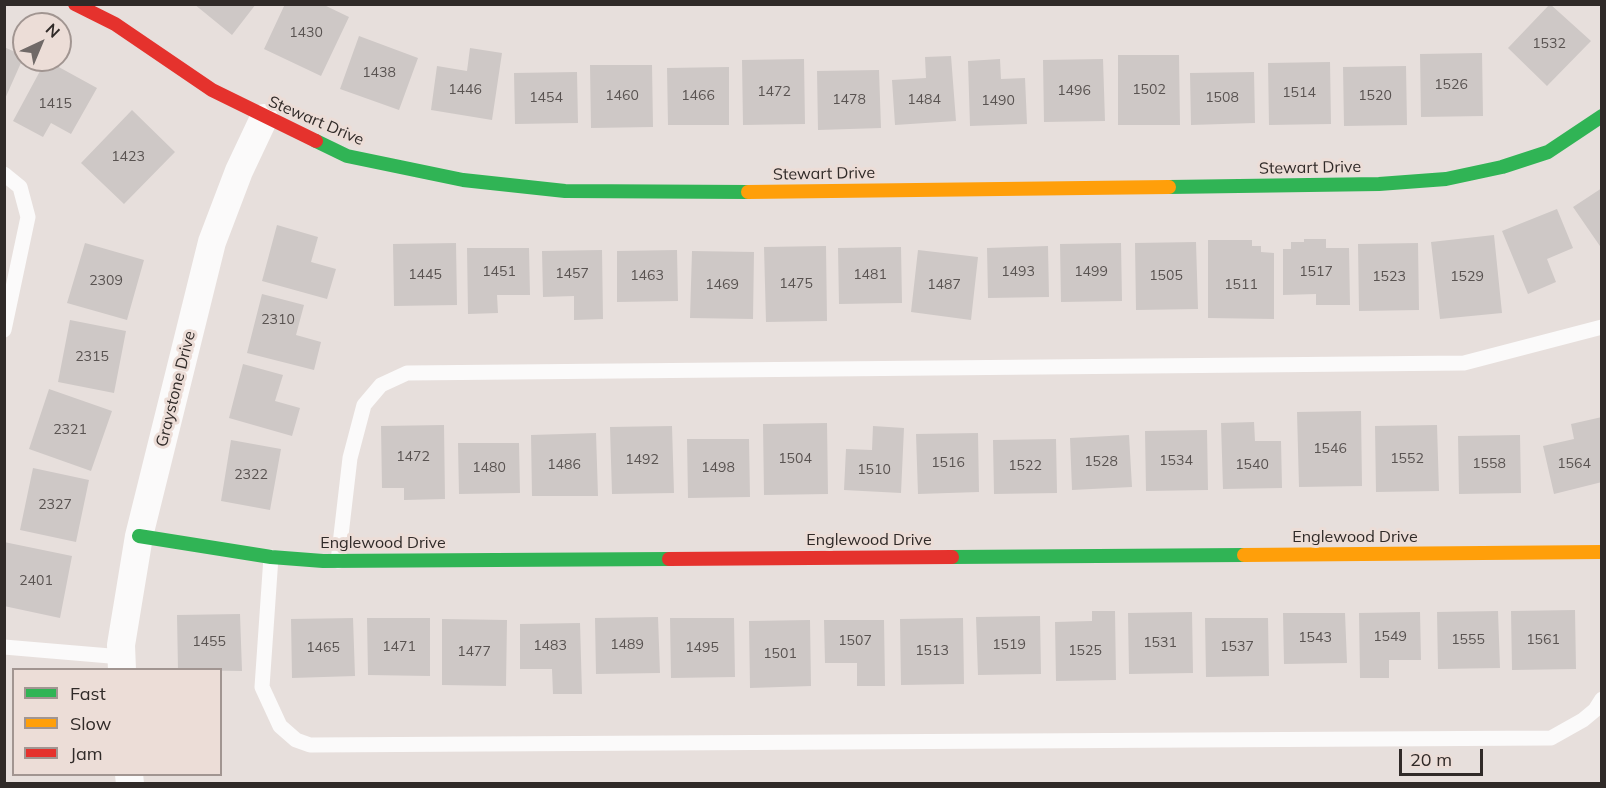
<!DOCTYPE html>
<html>
<head>
<meta charset="utf-8">
<style>
	body { margin:0 }
	#map { position:relative; width:1606px; height:788px; overflow:hidden; background:#e7dfdc; font-family:Mulish,sans-serif }
	canvas { display:block }
	.frame { position:absolute; inset:0; border:6px solid #302a28; pointer-events:none }
	.legend { position:absolute; left:12px; top:668px; width:210px; height:108px; box-sizing:border-box; background:#ecddd7; border:2px solid #a19591; margin:0; padding:8px 10px; list-style:none; font-size:18px; color:#302a28 }
	.legend li { display:flex; align-items:center; gap:12px; height:30px }
	.legend b { width:30px; border:2px solid #a19591 }
	.north { position:absolute; left:12px; top:12px; width:60px; height:60px; box-sizing:border-box; background:#ecddd7; border:2px solid #a19591; border-radius:50%; rotate:44deg; font-size:16px; font-weight:700; line-height:24px; text-align:center; color:#302a28 }
	.north::after { content:''; display:block; margin:auto; width:21px; height:27px; background:#706967; clip-path:polygon(50% 0,100% 100%,50% 72%,0 100%) }
	.scale { position:absolute; left:1399px; top:749px; width:84px; height:27px; box-sizing:border-box; border:3px solid #302a28; border-top:0; padding-left:8px; font-size:18px; line-height:21px; white-space:nowrap; color:#302a28; -webkit-text-stroke:4px #ecddd7; paint-order:stroke }
</style>
</head>
<body>
<div id="map">
<canvas width="1606" height="788"></canvas>
<div class="frame"></div>
<ul class="legend">
<li><b style="height:8px;background:#30b455"></b>Fast</li>
<li><b style="height:8px;background:#ff9f0a"></b>Slow</li>
<li><b style="height:8px;background:#e5322d"></b>Jam</li>
</ul>
<div class="north">N</div>
<div class="scale">20 m</div>
</div>
<script>
const ctx = document.querySelector('canvas').getContext('2d');
ctx.lineJoin = 'round';
function fillPath(path, color) { ctx.fillStyle = color; ctx.fill(path, 'evenodd'); }
const shape = rows => new Path2D(rows.map(r => 'M' + r).join(''));
function stroke(path, color, width, dash) { ctx.strokeStyle = color; ctx.lineWidth = width; ctx.lineCap = dash ? 'butt' : 'round'; ctx.setLineDash(dash || []); ctx.stroke(path); }
function label(font, color, halo, rows, align = 'center') {
  ctx.font = font + ' Mulish,sans-serif'; ctx.lineWidth = 6; ctx.setLineDash([]); ctx.textBaseline = 'middle'; ctx.strokeStyle = halo; ctx.fillStyle = color; for (const [text, x, y, turn = 0] of rows) {
    ctx.save(); ctx.translate(x, y); ctx.rotate((+turn || 0) * Math.PI / 180); ctx.textAlign = isNaN(turn) ? turn : align; if (halo) ctx.strokeText(text, 0, 0); ctx.fillText(text, 0, 0); ctx.restore();
  }
}
const building = shape([
	[194,4,256,4,232,35],
	[285,4,322,4,349,17,321,76,264,49],
	[1550,4,1591,41,1547,86,1508,48],
	[359,36,418,58,399,110,340,89],
	[4,47,24,56,4,101],
	[470,48,502,53,492,120,431,110,437,66,467,71],
	[1482,53,1483,116,1421,117,1420,54],
	[1118,55,1179,55,1180,125,1118,125],
	[951,56,956,121,895,125,892,80,926,78,925,57],
	[804,59,805,124,743,125,742,60],
	[1000,59,1001,79,1025,78,1027,124,970,126,968,61],
	[1103,59,1105,121,1044,122,1043,60],
	[46,60,97,88,71,134,51,123,43,137,13,121],
	[1330,62,1331,124,1269,125,1268,63],
	[590,65,652,65,653,127,591,128],
	[1406,66,1407,125,1344,126,1343,67],
	[729,67,729,125,668,125,667,68],
	[879,70,881,128,818,130,817,71],
	[577,72,578,123,515,124,514,73],
	[1254,72,1255,123,1191,125,1190,73],
	[132,110,175,152,124,204,81,163],
	[1602,188,1602,249,1573,207],
	[1557,209,1573,248,1547,259,1556,282,1528,294,1502,231],
	[277,225,318,237,311,262,336,269,327,299,262,281],
	[1494,235,1502,313,1440,319,1431,242],
	[1304,239,1326,239,1326,248,1349,248,1350,305,1316,305,1316,294,1283,295,1283,249,1291,249,1291,242,1304,242],
	[1208,240,1252,240,1252,246,1261,246,1261,252,1274,253,1274,319,1208,318],
	[1196,242,1198,309,1136,310,1135,243],
	[85,243,144,260,127,320,67,303],
	[456,243,457,305,394,306,393,244],
	[1121,243,1122,301,1061,302,1060,244],
	[1418,243,1419,310,1359,311,1358,244],
	[826,246,827,321,766,322,764,247],
	[1048,246,1049,297,988,298,987,248],
	[901,247,902,303,839,304,838,248],
	[467,248,529,248,530,295,497,295,498,313,468,314],
	[602,250,603,319,574,320,574,296,543,297,542,251],
	[677,250,678,301,617,302,617,251],
	[918,250,978,257,971,320,911,312],
	[692,251,754,252,753,319,690,318],
	[262,294,304,305,296,335,321,342,314,370,247,353],
	[70,320,126,331,114,393,58,382],
	[243,364,283,375,275,401,300,408,292,436,229,418],
	[49,389,112,411,91,471,29,449],
	[1361,411,1362,486,1299,487,1297,412],
	[1602,417,1602,482,1554,494,1543,446,1574,439,1571,424],
	[1254,422,1255,441,1281,441,1282,488,1223,489,1221,423],
	[827,423,828,494,764,495,763,424],
	[444,425,445,499,404,500,404,488,382,488,381,426],
	[1437,425,1439,491,1376,492,1375,426],
	[672,426,674,493,612,494,610,427],
	[873,426,904,428,901,493,844,490,846,449,872,450],
	[1207,430,1208,490,1146,491,1145,431],
	[596,433,598,496,532,496,531,435],
	[978,433,979,492,918,494,916,434],
	[1129,435,1132,487,1072,490,1070,438],
	[1520,435,1521,493,1459,494,1458,436],
	[687,439,749,439,750,497,688,498],
	[1056,439,1057,493,994,494,993,440],
	[231,440,281,449,270,510,221,501],
	[458,443,519,443,520,493,459,494],
	[33,468,89,480,76,542,20,530],
	[4,542,72,556,60,618,4,606],
	[1575,610,1576,669,1512,670,1511,611],
	[1092,611,1115,611,1116,680,1056,681,1055,622,1092,621],
	[1498,611,1500,668,1438,669,1437,612],
	[1192,612,1193,673,1129,674,1128,613],
	[1420,612,1421,660,1389,660,1389,678,1360,678,1359,613],
	[1283,613,1345,613,1347,663,1284,664],
	[240,614,242,671,178,670,177,615],
	[1040,616,1041,674,978,675,976,617],
	[658,617,660,673,596,674,595,618],
	[353,618,355,676,292,678,291,619],
	[367,618,430,618,430,676,368,675],
	[670,618,734,618,735,677,671,678],
	[963,618,964,684,901,685,900,619],
	[1205,618,1268,618,1269,676,1206,677],
	[442,619,507,620,506,686,442,685],
	[810,620,811,686,750,688,749,621],
	[824,620,884,620,885,686,857,686,857,663,825,663],
	[580,623,582,694,553,694,552,669,520,669,520,624]
]);
const lane = shape([
	[4,174,20,187,28,217,4,330],
	[271,557,262,687,280,726,296,740,310,745,1551,738,1583,720,1595,710,1602,699],
	[338,561,350,458,364,405,381,385,407,373,1464,363,1602,327],
	[4,647,122,657]
]);
const street = shape([
	[122,670,121,645,139,536,212,242,239,171,264,118],
	[129,774,130,784]
]);
const fast = shape([
	[316,141,347,156,463,180,565,191,748,192],
	[1169,187,1379,184,1446,179,1502,167,1548,152,1602,116],
	[139,536,271,557,323,561,669,559],
	[952,557,1244,555]
]);
const slow = shape([
	[748,192,1169,187],
	[1244,555,1602,552]
]);
const jam = shape([
	[75,4,115,24,212,90,316,141],
	[669,559,952,557]
]);
const numberNames = [
	["1430",306,33],
	["1532",1549,44],
	["1438",379,73],
	["1526",1451,85],
	["1446",465,90],
	["1502",1149,90],
	["1496",1074,91],
	["1472",774,92],
	["1514",1299,93],
	["1460",622,96],
	["1466",698,96],
	["1520",1375,96],
	["1454",546,98],
	["1508",1222,98],
	["1478",849,100],
	["1484",924,100],
	["1490",998,101],
	["1415",55,104],
	["1423",128,157],
	["1451",499,272],
	["1493",1018,272],
	["1499",1091,272],
	["1517",1316,272],
	["1457",572,274],
	["1445",425,275],
	["1481",870,275],
	["1463",647,276],
	["1505",1166,276],
	["1523",1389,277],
	["1529",1467,277],
	["2309",106,281],
	["1475",796,284],
	["1469",722,285],
	["1487",944,285],
	["1511",1241,285],
	["2310",278,320],
	["2315",92,357],
	["2321",70,430],
	["1546",1330,449],
	["1472",413,457],
	["1504",795,459],
	["1552",1407,459],
	["1492",642,460],
	["1534",1176,461],
	["1528",1101,462],
	["1516",948,463],
	["1558",1489,464],
	["1564",1574,464],
	["1486",564,465],
	["1540",1252,465],
	["1522",1025,466],
	["1480",489,468],
	["1498",718,468],
	["1510",874,470],
	["2322",251,475],
	["2327",55,505],
	["2401",36,581],
	["1549",1390,637],
	["1543",1315,638],
	["1555",1468,640],
	["1561",1543,640],
	["1507",855,641],
	["1455",209,642],
	["1531",1160,643],
	["1489",627,645],
	["1519",1009,645],
	["1483",550,646],
	["1471",399,647],
	["1537",1237,647],
	["1465",323,648],
	["1495",702,648],
	["1513",932,651],
	["1525",1085,651],
	["1477",474,652],
	["1501",780,654]
];
const streetNames = [
	["Stewart Drive",316,121,23],
	["Stewart Drive",1310,168,-1],
	["Stewart Drive",824,174,-1],
	["Graystone Drive",176,389,-76],
	["Englewood Drive",1355,537],
	["Englewood Drive",869,540],
	["Englewood Drive",383,543]
];
fillPath(building, '#cec8c6');
stroke(lane, '#fbfafa', 15);
stroke(street, '#fbfafa', 28);
stroke(fast, '#30b455', 14);
stroke(slow, '#ff9f0a', 14);
stroke(jam, '#e5322d', 14);
label('14px', '#595351', null, numberNames);
label('16px', '#302a28', '#ecddd7', streetNames);
</script>
</body>
</html>
